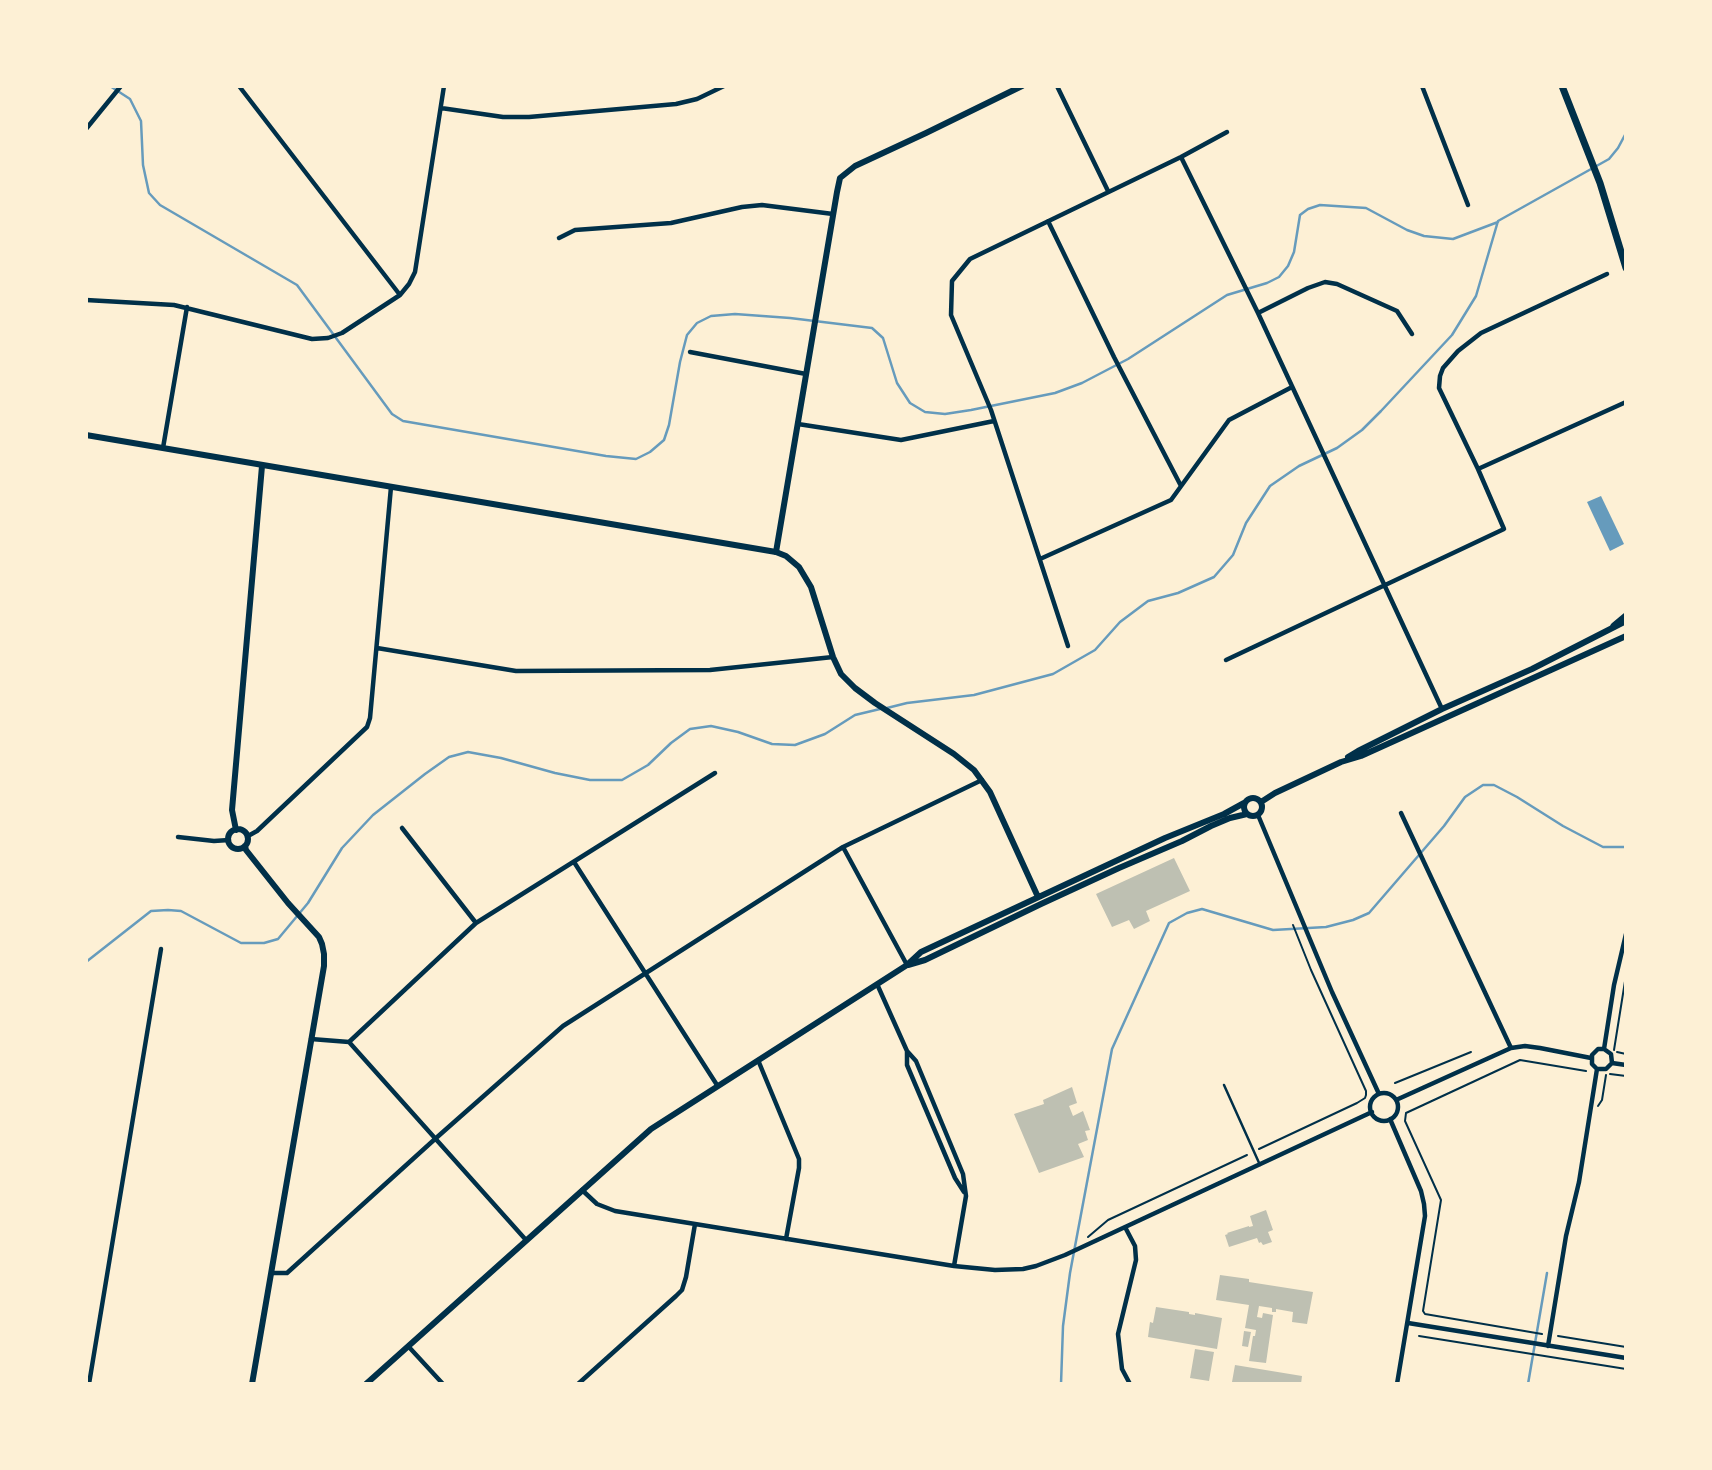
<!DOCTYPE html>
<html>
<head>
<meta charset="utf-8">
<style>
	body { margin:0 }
	#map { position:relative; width:1712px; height:1470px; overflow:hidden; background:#fdf0d5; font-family:Overpass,sans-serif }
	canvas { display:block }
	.frame { position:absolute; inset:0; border:88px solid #fdf0d5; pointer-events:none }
</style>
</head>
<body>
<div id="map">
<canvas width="1712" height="1470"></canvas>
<div class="frame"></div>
</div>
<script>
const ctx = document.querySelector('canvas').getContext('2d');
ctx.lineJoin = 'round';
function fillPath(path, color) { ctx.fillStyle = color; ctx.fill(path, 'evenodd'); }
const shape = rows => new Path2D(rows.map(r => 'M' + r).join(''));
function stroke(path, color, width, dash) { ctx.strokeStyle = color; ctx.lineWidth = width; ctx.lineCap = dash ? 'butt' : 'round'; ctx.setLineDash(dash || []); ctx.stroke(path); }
const water = shape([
	[1601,496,1624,544,1610,551,1587,502]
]);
const stream = shape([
	[110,86,130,99,141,121,143,165,149,193,160,205,297,285,392,414,403,421,606,456,636,459,650,452,664,440,669,425,680,362,687,335,697,323,711,316,735,314,790,318,872,328,883,338,897,383,910,403,925,412,945,414,971,410,1055,393,1082,383,1128,359,1227,295,1267,283,1279,277,1288,266,1294,252,1300,215,1308,209,1320,205,1366,208,1407,230,1424,236,1453,239,1498,222],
	[887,708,907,703,974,695,1053,674,1095,650,1120,622,1148,601,1178,593,1214,577,1233,555,1246,523,1270,486,1299,466,1337,448,1362,430,1381,411,1452,335,1476,296,1498,221,1609,159,1618,148,1626,133],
	[86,962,151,911,168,910,181,911,241,943,264,943,278,939,308,903,342,848,373,815,425,774,449,757,468,752,501,758,555,773,590,780,622,780,648,765,671,743,690,729,711,726,738,732,772,744,795,745,825,734,855,715,880,709],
	[1061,1384,1063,1326,1070,1273,1112,1049,1169,923,1187,913,1202,909,1273,930,1326,927,1353,920,1369,913,1444,826,1465,797,1483,785,1494,785,1517,797,1563,826,1603,847,1626,847],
	[1528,1384,1547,1273]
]);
const building = shape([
	[1174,858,1190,891,1146,911,1150,921,1134,929,1129,920,1112,927,1096,894],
	[1072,1087,1077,1103,1069,1106,1073,1116,1083,1111,1090,1130,1085,1131,1088,1140,1078,1144,1084,1157,1039,1173,1014,1114,1044,1104,1043,1100],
	[1266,1210,1273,1230,1268,1232,1272,1242,1263,1245,1261,1242,1259,1243,1257,1238,1229,1247,1225,1235,1228,1234,1227,1233,1249,1226,1249,1227,1253,1226,1250,1216],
	[1220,1275,1249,1279,1249,1282,1313,1292,1307,1324,1292,1322,1293,1312,1276,1309,1276,1312,1272,1312,1272,1308,1259,1306,1257,1317,1262,1318,1263,1313,1273,1315,1266,1363,1249,1361,1253,1336,1255,1336,1256,1330,1245,1328,1249,1305,1216,1300],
	[1156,1307,1189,1312,1189,1314,1195,1315,1195,1313,1222,1318,1217,1349,1148,1337,1150,1322,1153,1323],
	[1244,1331,1251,1332,1248,1347,1242,1346],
	[1195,1349,1214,1352,1209,1381,1190,1378],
	[1235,1365,1302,1376,1301,1384,1240,1384,1232,1382]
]);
const path = shape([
	[1614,1050,1626,975],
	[1617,1052,1626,1054],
	[1610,1074,1626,1076],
	[1395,1083,1471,1052],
	[1598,1106,1602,1100,1606,1075],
	[1259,1149,1357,1103,1365,1098,1366,1095,1366,1091,1311,970,1293,925],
	[1088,1237,1108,1220,1247,1155],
	[1542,1334,1425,1314,1423,1311,1441,1200,1405,1121,1406,1113,1520,1060,1586,1071],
	[1419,1336,1626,1369],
	[1558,1336,1626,1347]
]);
const service = shape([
	[1224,1085,1260,1165]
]);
const minor = shape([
	[239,86,400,295],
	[1057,86,1108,191],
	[1422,86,1468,205],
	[441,108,503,117,529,117,676,104,697,99,724,86],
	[86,129,121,86],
	[1181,157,1258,313,1442,709],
	[1048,221,1114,357,1181,486],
	[559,238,575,230,671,223,742,207,762,205,833,214],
	[86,300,174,305,312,339,328,338,342,333,400,295,409,284,415,272,444,86],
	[1258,313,1308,288,1325,282,1337,284,1397,311,1412,334],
	[690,352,806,374],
	[798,424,901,440,994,421],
	[163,448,187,307],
	[1478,469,1626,402],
	[1040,559,1171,500,1229,420,1292,387],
	[1068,646,991,410,951,315,952,281,970,259,1181,157,1227,132],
	[377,648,516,671,710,670,833,657],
	[1226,660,1504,529,1478,469,1439,388,1440,376,1443,368,1458,351,1481,333,1607,274],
	[1401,813,1511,1048],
	[1258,815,1332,992,1379,1094],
	[402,828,476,923],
	[248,836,257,831,367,727,370,718,391,487],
	[178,837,214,841,229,840],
	[843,847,907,965],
	[574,862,717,1085],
	[877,984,907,1051,916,1061,963,1174,966,1196,954,1266],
	[311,1039,349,1042,526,1240],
	[349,1042,476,923,715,773],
	[1604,1049,1614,985,1626,934],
	[1604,1049,1611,1054,1612,1063],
	[907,1052,907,1065,955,1178,964,1192],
	[758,1060,799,1159,799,1168,786,1239],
	[1612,1063,1626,1065],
	[1597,1069,1592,1064,1592,1055,1598,1049,1604,1049],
	[1597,1069,1606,1069,1612,1063],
	'1370 1107a14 14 0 1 1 28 0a14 14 0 1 1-28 0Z',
	[1396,1100,1511,1048,1525,1046,1540,1048,1591,1058],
	[1390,1119,1421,1191,1424,1204,1425,1216,1397,1384],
	[582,1190,597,1204,615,1211,954,1266,995,1270,1023,1269,1036,1266,1065,1255,1372,1112],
	[1125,1227,1135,1246,1136,1260,1118,1334,1122,1369,1130,1384],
	[272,1273,287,1273,435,1139,563,1026,843,847,982,780],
	[1408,1323,1626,1358],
	[408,1346,443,1384],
	[1548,1346,1566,1236,1579,1182,1597,1069],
	[89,1384,161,949],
	[578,1384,676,1296,682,1290,686,1277,695,1224]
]);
const tertiary = shape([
	[776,552,837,192,840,178,855,166,926,133,1022,86],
	'228 839a10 10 0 1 1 20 0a10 10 0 1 1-20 0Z',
	[236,830,232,810,262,466],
	[245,846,246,850,288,903,319,937,322,944,324,954,324,966,252,1384]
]);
const secondary = shape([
	[86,435,776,552,786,556,799,567,811,587,833,657,841,674,855,688,875,703,954,754,974,770,990,792,1038,897],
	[1348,757,1358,751,1442,709,1532,669,1626,621],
	'1244 807a9 9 0 1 1 18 0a9 9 0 1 1-18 0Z',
	[1261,802,1275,793,1341,762,1361,756,1626,636],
	[908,965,925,960,1041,904,1119,868,1182,841,1211,826,1230,818,1247,814],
	[366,1384,651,1129,907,965,921,952,1165,838,1224,814,1244,803]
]);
const primary = shape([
	[1562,86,1600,183,1626,268],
	[1614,626,1626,616]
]);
fillPath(water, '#669bbc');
stroke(stream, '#669bbc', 2.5);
fillPath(building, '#bec0b2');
stroke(path, '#003049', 2);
stroke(service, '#003049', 2.5);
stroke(minor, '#003049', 4.5);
stroke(tertiary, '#003049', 6);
stroke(secondary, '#003049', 6);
stroke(primary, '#003049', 7);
</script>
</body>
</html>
